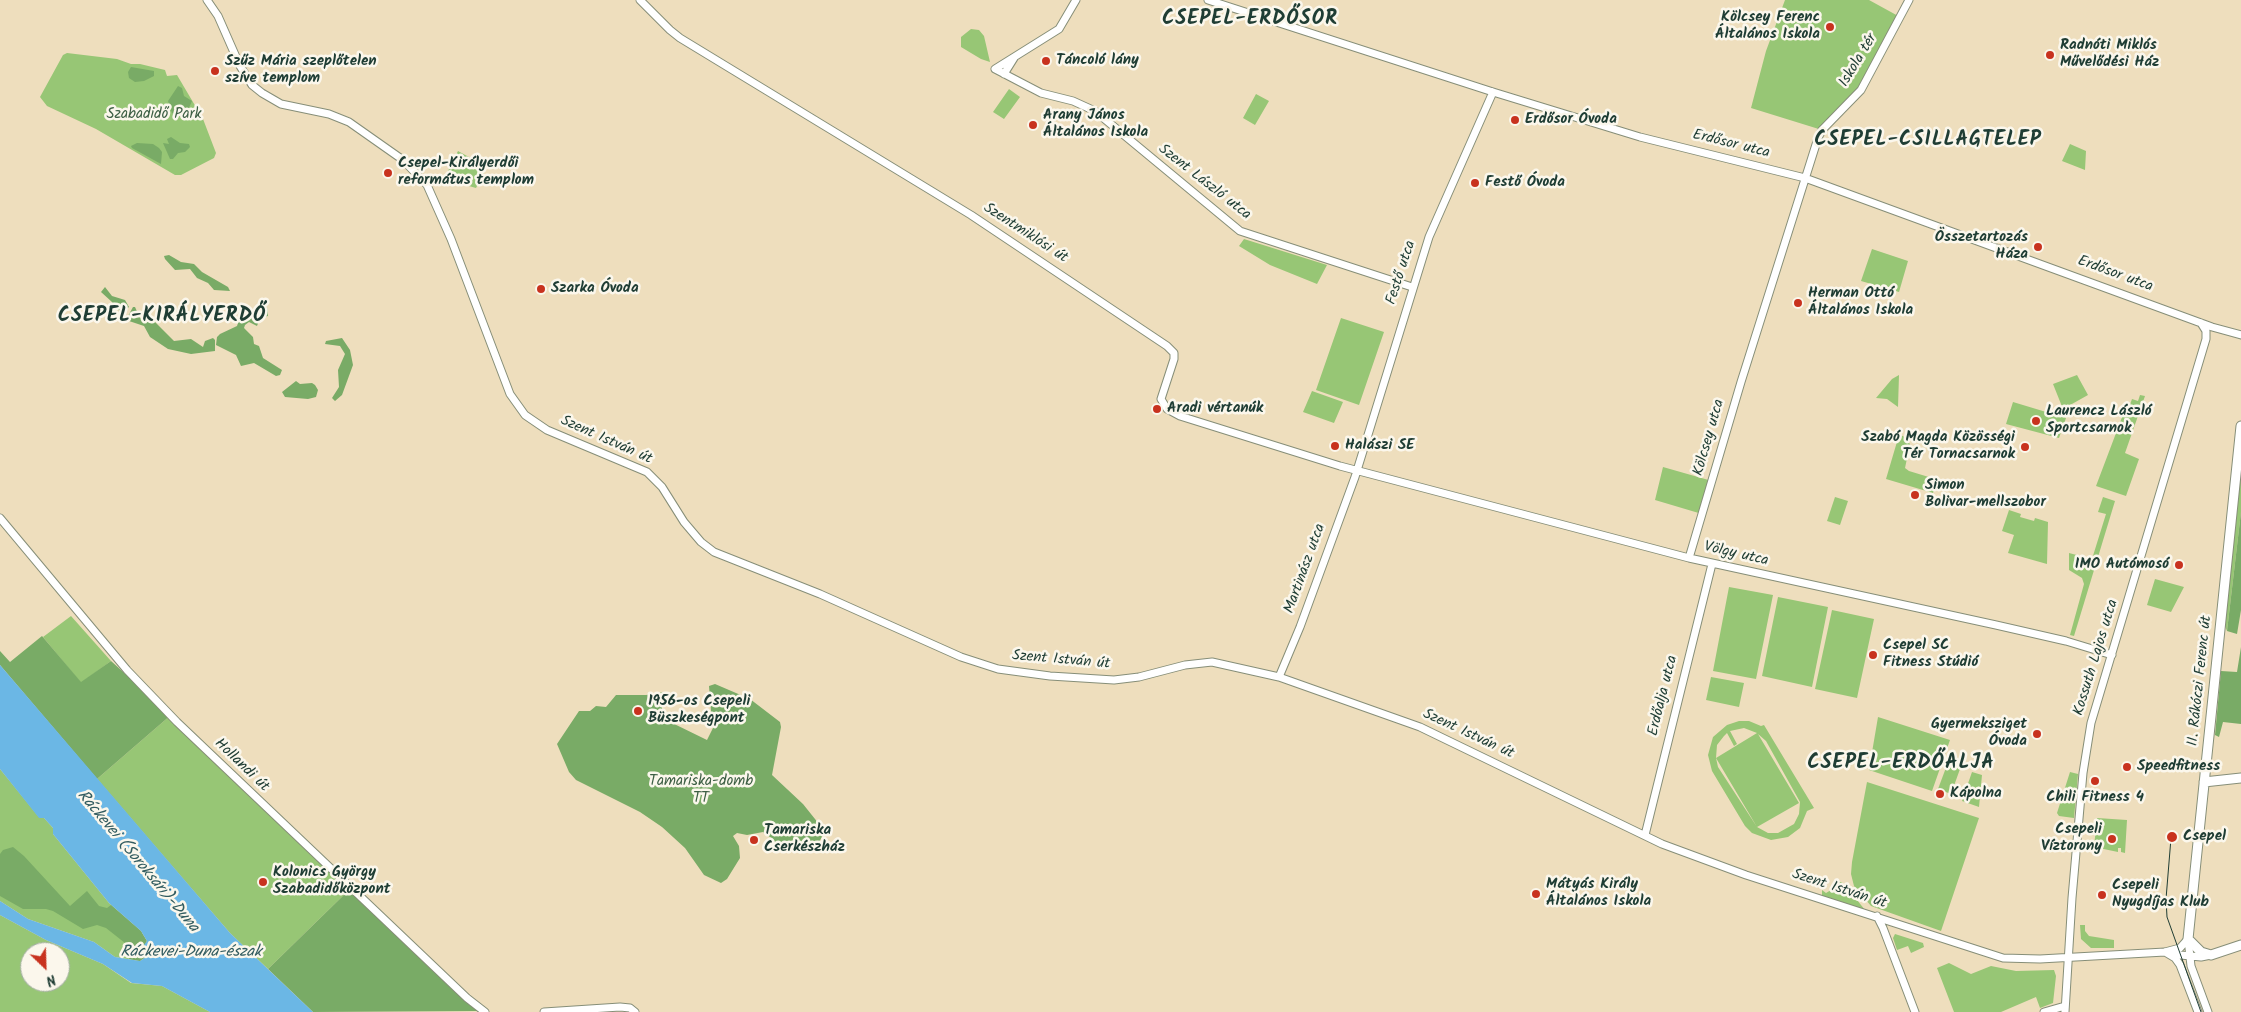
<!DOCTYPE html>
<html>
<head>
<meta charset="utf-8">
<style>
	body { margin:0 }
	#map { position:relative; width:2241px; height:1012px; overflow:hidden; background:#eedebd; font-family:Kalam,sans-serif }
	canvas { display:block }
	.north { position:absolute; left:20px; top:942px; width:50px; height:50px; box-sizing:border-box; background:#fbf7ec; border:1px solid #a3ada2; border-radius:50%; rotate:156deg; font-size:14px; font-weight:700; line-height:20px; text-align:center; color:#1f3d34 }
	.north::after { content:''; display:block; margin:auto; width:18px; height:22px; background:#c8321e; clip-path:polygon(50% 0,100% 100%,50% 72%,0 100%) }
</style>
</head>
<body>
<div id="map">
<canvas width="2241" height="1012"></canvas>
<div class="north">N</div>
</div>
<script>
const ctx = document.querySelector('canvas').getContext('2d');
ctx.lineJoin = 'round';
function fillPath(path, color) { ctx.fillStyle = color; ctx.fill(path, 'evenodd'); }
const shape = rows => new Path2D(rows.map(r => 'M' + r).join(''));
function stroke(path, color, width, dash) { ctx.strokeStyle = color; ctx.lineWidth = width; ctx.lineCap = dash ? 'butt' : 'round'; ctx.setLineDash(dash || []); ctx.stroke(path); }
function label(font, color, halo, rows, align = 'center') {
  ctx.font = font + ' Kalam,sans-serif'; ctx.lineWidth = 5; ctx.setLineDash([]); ctx.textBaseline = 'middle'; ctx.strokeStyle = halo; ctx.fillStyle = color; for (const [text, x, y, turn = 0] of rows) {
    ctx.save(); ctx.translate(x, y); ctx.rotate((+turn || 0) * Math.PI / 180); ctx.textAlign = isNaN(turn) ? turn : align; if (halo) ctx.strokeText(text, 0, 0); ctx.fillText(text, 0, 0); ctx.restore();
  }
}
const green = shape([
	[1785,0,1869,0,1900,17,1870,76,1822,130,1751,108,1766,51],
	[971,29,979,30,984,36,990,62,981,59,961,47,961,37],
	[67,53,117,59,131,64,140,64,165,70,167,76,177,75,203,119,216,153,214,158,181,175,175,175,96,129,47,106,40,97,63,55],
	[1009,89,1020,97,1004,119,993,112],
	[1256,94,1269,101,1255,125,1243,118],
	[2070,144,2086,151,2085,170,2062,161],
	[458,151,487,167,476,188,444,179],
	[1244,239,1327,265,1317,284,1270,265,1239,246],
	[1872,249,1908,261,1899,292,1861,281],
	[1341,318,1384,332,1359,405,1316,390],
	[1899,375,1898,407,1887,399,1876,398,1892,379],
	[2077,375,2088,395,2063,409,2053,384],
	[1312,391,1343,402,1334,423,1303,412],
	[2140,395,2145,396,2125,453,2139,459,2126,496,2096,486,2124,412,2127,413,2132,399,2138,401],
	[2013,402,2066,418,2059,438,2006,424],
	[1899,435,1903,436,1910,444,1905,468,1909,471,1932,478,1936,485,1933,493,1886,479],
	[2241,464,2241,512,2227,631,2224,624],
	[1663,467,1712,481,1702,514,1655,500],
	[1835,497,1848,501,1840,525,1827,521],
	[2103,497,2115,501,2074,636,2070,635,2084,584,2082,578,2069,570,2069,553,2092,559,2106,514,2098,512],
	[2009,510,2021,514,2020,517,2034,521,2035,518,2048,522,2047,564,2008,553,2014,535,2002,531],
	[2155,579,2184,587,2171,612,2147,605],
	[1729,587,1773,595,1756,679,1713,671],
	[1778,597,1828,607,1812,687,1762,676],
	[1832,610,1874,619,1857,698,1815,689],
	[71,616,111,661,81,683,43,637],
	[1711,677,1744,683,1739,707,1706,700],
	[171,715,352,887,268,969,230,933,97,779],
	[1878,717,1950,740,1932,791,1869,770],
	[1739,721,1749,721,1761,726,1764,725,1814,808,1807,811,1800,828,1788,837,1771,840,1752,833,1745,826,1712,771,1708,755,1713,737,1727,725],
	[1744,728,1757,733,1716,758,1757,827,1718,767,1716,758,1717,745,1724,736,1727,733,1734,746,1737,744,1730,731],
	[1758,734,1766,741,1800,802,1799,814,1794,824,1778,833,1768,833,1757,827,1799,803],
	[1947,765,1960,769,1951,794,1938,789],
	[0,769,39,817,44,818,53,828,53,834,109,903,141,931,148,948,140,961,115,957,94,942,28,919,0,901],
	[1972,772,1982,775,1979,807,1962,801],
	[2070,772,2078,774,2074,818,2059,816,2057,813],
	[1867,782,1979,818,1941,931,1871,906,1854,886,1851,874,1852,862],
	[2097,818,2127,820,2125,853,2121,852,2121,848,2118,848,2118,852,2094,847],
	[1841,882,1845,885,1865,910,1822,897,1822,890,1826,893,1836,887,1834,883],
	[0,915,46,940,103,964,131,983,162,986,210,1012,0,1012],
	[30,952,60,952,60,982,30,982],
	[2080,925,2085,925,2085,931,2089,936,2114,940,2114,948,2091,948,2081,939],
	[1895,934,1923,943,1924,947,1911,953,1908,946,1897,950,1893,938],
	[1949,963,1971,974,1991,966,2016,971,2054,970,2056,976,2053,1003,2040,1008,2036,997,2001,1012,1954,1012,1937,968]
]);
const forest = shape([
	[131,67,154,71,154,76,144,81,135,82,129,78,128,72],
	[178,86,182,88,184,96,192,101,188,110,177,115,172,113,168,101],
	[171,137,180,143,189,144,190,147,185,152,178,153,173,159,170,159,163,143,169,144,167,139],
	[137,143,153,144,159,148,162,152,161,164,132,148,131,146],
	[169,255,181,262,194,264,202,272,228,287,230,291,214,290,208,283,197,278,190,269,175,270,165,259,164,256],
	[105,287,112,296,125,300,129,307,122,312,115,308,112,302,101,292],
	[133,307,135,307,140,318,155,322,174,341,191,339,203,347,205,341,213,338,215,340,215,351,191,354,168,349,150,337,144,326,129,321,127,318],
	[256,307,267,307,268,316,260,318,257,326,249,322,245,325,244,328,253,337,254,344,259,346,263,358,282,370,280,375,276,376,254,363,241,366,236,355,216,345,217,337,220,334,237,326,240,317,251,314],
	[342,338,350,350,353,365,342,395,335,401,332,398,339,387,338,370,345,354,340,346,325,344,326,341],
	[296,381,300,384,312,383,315,385,318,390,316,397,308,399,285,397,282,392],
	[2241,512,2241,610,2237,634,2227,631],
	[42,636,81,682,111,661,171,715,97,779,0,665,0,651,10,662],
	[2241,647,2241,724,2223,722,2219,737,2215,735,2221,671,2237,672],
	[715,684,750,699,780,722,781,727,772,775,803,804,823,829,823,835,818,844,779,851,774,840,763,832,747,835,737,833,733,836,739,846,740,858,727,879,721,883,704,875,685,848,662,827,640,812,576,780,569,772,557,744,579,711,590,711,596,706,606,707,616,695,646,695,664,692,667,705,662,706,662,718,707,740,715,724,708,720,711,711,709,686],
	[13,847,24,856,70,906,87,891,99,906,107,908,111,905,141,931,147,941,139,952,142,955,147,951,149,955,140,961,129,959,125,954,125,943,106,928,97,925,83,929,53,911,46,909,23,909,0,896,0,854,3,850],
	[352,887,477,1011,313,1012,268,969]
]);
const water = shape([
	[0,665,230,933,313,1012,210,1012,162,986,132,983,103,964,46,940,0,915,0,901,28,919,94,942,115,957,140,961,149,955,144,945,147,941,141,931,109,903,53,834,53,828,44,818,39,818,0,769]
]);
const minor = shape([
	[207,0,218,16,240,66,252,85,262,93,281,104,329,114,349,122,403,160,427,185,451,239,510,394,525,415,547,430,647,472,662,487,684,522,701,542,714,552,820,594,961,657,998,669,1050,676,1114,680,1139,677,1185,665,1212,662,1279,677,1420,727,1662,844,1746,875,2003,958,2040,959,2165,952,2180,948,2188,939],
	[640,0,670,30,680,38,971,215,1167,346,1174,353,1174,359,1161,399,1167,409,1180,416,1340,466,1689,558,1996,625,2066,641,2112,655],
	[1076,0,1059,29,995,69,1041,93,1073,101,1095,111,1240,231,1412,287],
	[1208,0,1493,92,1640,137,1805,178,2212,327,2241,335],
	[1004,74,1014,58],
	[0,518,127,670,177,722,467,998,485,1012],
	[1689,558,1741,382,1818,138,1822,130,1861,90,1909,0],
	[1279,677,1300,627,1355,477,1429,237,1493,92],
	[1645,835,1712,564],
	[1877,916,1883,928,1915,1012],
	[2188,939,2191,966,2208,1012],
	[2165,952,2175,958,2180,965,2198,1012],
	[2170,954,2201,957,2211,955],
	[544,1012,620,1007,630,1008,635,1012],
	[2044,1012,2065,1006],
	[2065,1012,2072,898,2083,773,2091,723,2206,339,2206,331,2201,323]
]);
const major = shape([
	[2241,426,2188,939,2201,952,2211,955,2241,945],
	[2204,782,2241,778]
]);
const tram = shape([
	[2171,838,2166,899,2167,917,2201,1012]
]);
const markers = [
	[1830,27,5,"#c8321e"],
	[2050,55,5,"#c8321e"],
	[1046,61,5,"#c8321e"],
	[215,71,5,"#c8321e"],
	[1515,120,5,"#c8321e"],
	[1033,125,5,"#c8321e"],
	[388,173,5,"#c8321e"],
	[1475,183,5,"#c8321e"],
	[2038,247,5,"#c8321e"],
	[541,289,5,"#c8321e"],
	[1798,303,5,"#c8321e"],
	[1157,409,5,"#c8321e"],
	[2036,421,5,"#c8321e"],
	[1335,446,5,"#c8321e"],
	[2025,447,5,"#c8321e"],
	[1915,495,5,"#c8321e"],
	[2179,565,5,"#c8321e"],
	[1873,655,5,"#c8321e"],
	[638,711,5,"#c8321e"],
	[2037,734,5,"#c8321e"],
	[2127,767,5,"#c8321e"],
	[2095,781,5,"#c8321e"],
	[1940,794,5,"#c8321e"],
	[2172,837,6,"#c8321e"],
	[2112,839,5,"#c8321e"],
	[754,840,5,"#c8321e"],
	[263,882,5,"#c8321e"],
	[1536,894,5,"#c8321e"],
	[2102,895,5,"#c8321e"]
];
const poiNames = [
	["Kölcsey Ferenc",1820,18,"right"],
	["Általános Iskola",1820,35,"right"],
	["Radnóti Miklós",2060,46],
	["Művelődési Ház",2060,63],
	["Táncoló lány",1056,61],
	["Szűz Mária szeplőtelen",225,62],
	["szíve templom",225,79],
	["Arany János",1043,116],
	["Általános Iskola",1043,133],
	["Erdősor Óvoda",1525,120],
	["Csepel-Királyerdői",398,164],
	["református templom",398,181],
	["Festő Óvoda",1485,183],
	["Összetartozás",2028,238,"right"],
	["Háza",2028,255,"right"],
	["Szarka Óvoda",551,289],
	["Herman Ottó",1808,294],
	["Általános Iskola",1808,311],
	["Aradi vértanúk",1167,409],
	["Laurencz László",2046,412],
	["Sportcsarnok",2046,429],
	["Szabó Magda Közösségi",2015,438,"right"],
	["Tér Tornacsarnok",2015,455,"right"],
	["Halászi SE",1345,446],
	["Simon",1925,486],
	["Bolivar-mellszobor",1925,503],
	["IMO Autómosó",2169,565,"right"],
	["Csepel SC",1883,646],
	["Fitness Stúdió",1883,663],
	["1956-os Csepeli",648,702],
	["Büszkeségpont",648,719],
	["Gyermeksziget",2027,725,"right"],
	["Óvoda",2027,742,"right"],
	["Speedfitness",2137,767],
	["Kápolna",1950,794],
	["Chili Fitness 4",2095,798,"center"],
	["Csepeli",2102,830,"right"],
	["Víztorony",2102,847,"right"],
	["Tamariska",764,831],
	["Cserkészház",764,848],
	["Csepel",2183,837],
	["Kolonics György",273,873],
	["Szabadidőközpont",273,890],
	["Mátyás Király",1546,885],
	["Általános Iskola",1546,902],
	["Csepeli",2112,886],
	["Nyugdíjas Klub",2112,903]
];
const streetNames = [
	["Iskola tér",1859,61,-59],
	["Erdősor utca",1731,145,14],
	["Szent László utca",1204,183,38],
	["Szentmiklósi út",1025,234,33],
	["Festő utca",1402,273,-72],
	["Erdősor utca",2115,275,20],
	["Kölcsey utca",1710,438,-74],
	["Szent István út",606,441,24],
	["Völgy utca",1736,555,13],
	["Martinász utca",1306,569,-70],
	["Kossuth Lajos utca",2097,658,-73],
	["Szent István út",1061,661,5],
	["II. Rákóczi Ferenc út",2201,681,-84],
	["Erdőalja utca",1664,696,-76],
	["Szent István út",1468,735,25],
	["Hollandi út",241,766,44],
	["Szent István út",1839,890,18]
];
const parkNames = [
	["Szabadidő Park",154,115],
	["Tamariska-domb",701,782],
	["TT",701,799]
];
const waterNames = [
	["Ráckevei (Soroksári)-Duna",137,862,50],
	["Ráckevei-Duna-észak",191,953]
];
const districtNames = [
	["CSEPEL-ERDŐSOR",1250,21],
	["CSEPEL-CSILLAGTELEP",1928,142],
	["CSEPEL-KIRÁLYERDŐ",162,318],
	["CSEPEL-ERDŐALJA",1901,765]
];
fillPath(green, '#97c675');
fillPath(forest, '#79ab66');
fillPath(water, '#6bb7e5');
stroke(minor, '#868e78', 9);
stroke(major, '#868e78', 11);
stroke(minor, '#fff', 7);
stroke(major, '#fff', 9);
stroke(tram, '#1f3d34', 1);
for (const [x, y, r, color] of markers) { const dot = new Path2D(); dot.arc(x, y, r, 0, 2 * Math.PI); ctx.fillStyle = color; ctx.fill(dot); stroke(dot, '#fbf7ec', 2); }
label('bold 15px', '#1f3d34', '#fbf7ec', poiNames, 'left');
label('15px', '#1f3d34', '#fbf7ec', streetNames);
label('15px', '#3d5f44', '#fbf7ec', parkNames);
label('italic 16px', '#325c60', '#fbf7ec', waterNames);
ctx.letterSpacing = '1px';
label('bold 20px', '#1f3d34', '#fbf7ec', districtNames);
ctx.letterSpacing = '0px';
</script>
</body>
</html>
